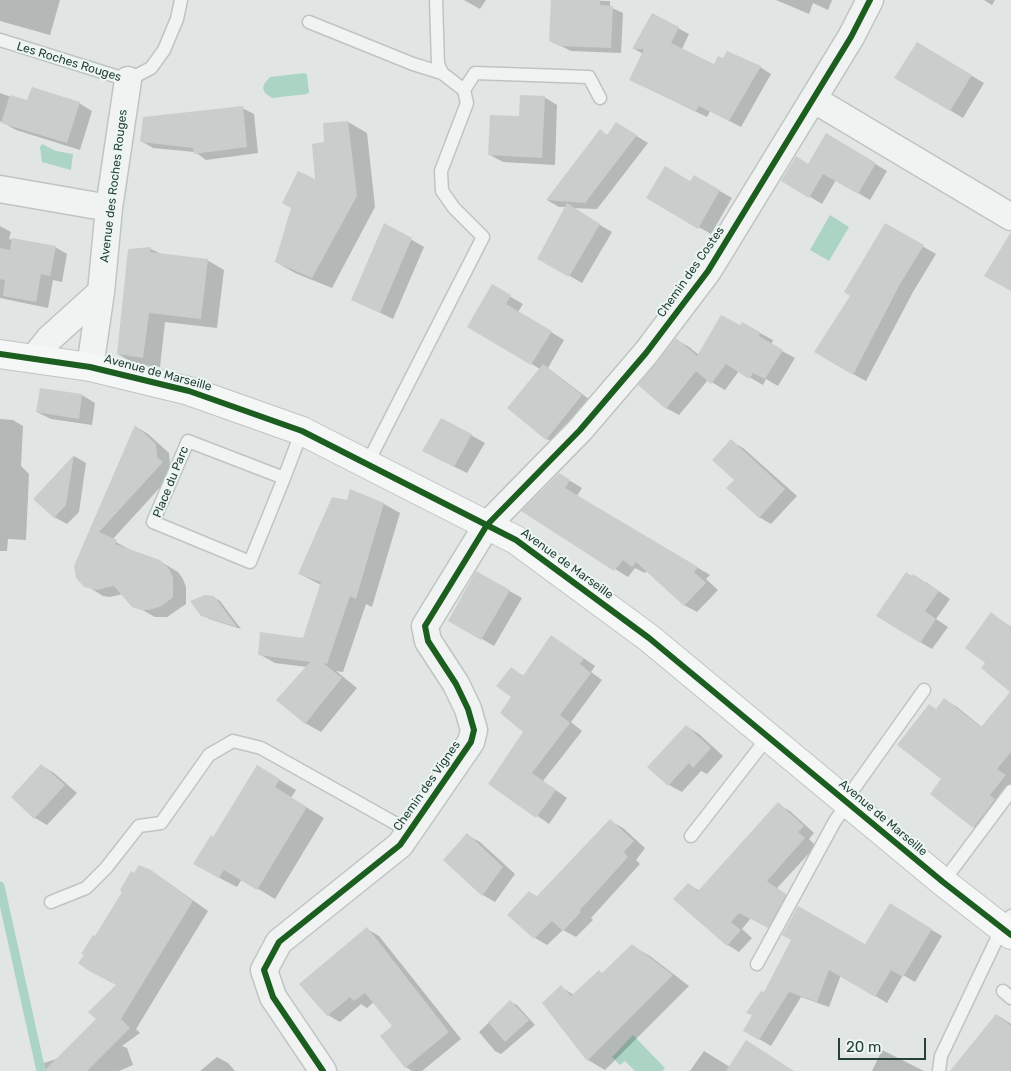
<!DOCTYPE html>
<html>
<head>
<meta charset="utf-8">
<style>
	body { margin:0 }
	#map { position:relative; width:1011px; height:1071px; overflow:hidden; background:#e1e6e4; font-family:Rubik,sans-serif }
	canvas { display:block }
	.scale { position:absolute; left:838px; top:1038px; width:88px; height:22px; box-sizing:border-box; border:2px solid #254139; border-top:0; padding-left:6px; font-size:15px; line-height:18px; white-space:nowrap; color:#254139; -webkit-text-stroke:4px #edf6f3; paint-order:stroke }
</style>
</head>
<body>
<div id="map">
<canvas width="1011" height="1071"></canvas>
<div class="scale">20 m</div>
</div>
<script>
const ctx = document.querySelector('canvas').getContext('2d');
ctx.lineJoin = 'round';
function fillPath(path, color) { ctx.fillStyle = color; ctx.fill(path, 'evenodd'); }
const shape = rows => new Path2D(rows.map(r => 'M' + r).join(''));
function stroke(path, color, width, dash) { ctx.strokeStyle = color; ctx.lineWidth = width; ctx.lineCap = dash ? 'butt' : 'round'; ctx.setLineDash(dash || []); ctx.stroke(path); }
function label(font, color, halo, rows, align = 'center') {
  ctx.font = font + ' Rubik,sans-serif'; ctx.lineWidth = 4; ctx.setLineDash([]); ctx.textBaseline = 'middle'; ctx.strokeStyle = halo; ctx.fillStyle = color; for (const [text, x, y, turn = 0] of rows) {
    ctx.save(); ctx.translate(x, y); ctx.rotate((+turn || 0) * Math.PI / 180); ctx.textAlign = isNaN(turn) ? turn : align; if (halo) ctx.strokeText(text, 0, 0); ctx.fillText(text, 0, 0); ctx.restore();
  }
}
const water = shape([
	[305,73,307,75,309,92,307,94,272,98,265,93,263,88,264,84,270,77],
	[42,144,56,151,73,154,71,170,42,162,40,147],
	[830,215,849,227,829,261,810,250],
	[633,1035,665,1068,662,1071,635,1071,625,1061,620,1065,612,1057]
]);
const shadow = shape([
	[0,0,60,0,50,35,0,21],
	[464,0,486,0,480,9],
	[553,0,610,1,610,7,623,13,621,53,571,51,551,41],
	[776,0,832,0,828,10,813,3,809,14],
	[984,0,995,0,992,5],
	[653,15,689,34,682,49,714,66,760,67,771,74,741,127,710,111,707,117,630,80,643,54,633,48],
	[917,44,984,83,963,118,896,78],
	[0,93,27,103,79,103,92,111,80,150,16,130,0,121],
	[544,97,557,105,555,165,503,162,490,155],
	[242,108,254,114,258,153,206,160,195,152,153,148,141,141],
	[348,122,367,133,375,207,332,288,295,273,276,262,292,207,317,182,326,144],
	[617,124,648,143,597,209,571,208,612,232,582,283,539,258,566,207,559,207,547,200,600,131,608,136],
	[827,135,887,171,870,200,836,180,822,204,782,180,809,165],
	[695,177,732,198,711,234,648,198,691,183],
	[385,224,424,247,393,319,352,299],
	[885,225,936,254,913,292,866,381,853,374,852,296],
	[0,226,11,232,9,239,55,247,67,254,62,282,53,280,48,308,0,298],
	[151,249,161,254,207,260,224,270,217,328,165,322,160,367,135,364,118,354,129,251],
	[492,286,523,304,518,312,564,340,548,368,594,403,560,446,547,439,540,369,469,326],
	[760,333,773,340,771,345,795,358,778,386,766,379,763,385,739,371,725,390,708,380,679,415,666,408,677,340,689,347,699,355],
	[41,389,82,395,95,403,92,425,51,419,37,412],
	[0,419,13,420,23,426,21,466,29,474,26,540,8,539,7,551,0,551],
	[442,419,485,443,467,473,437,458],
	[135,426,148,434,169,453,170,465,176,470,112,540,129,549,128,551,156,559,178,572,183,579,186,587,186,604,167,617,155,617,130,603,123,594,110,597,103,596,82,583,76,574,76,562],
	[731,441,743,448,797,496,771,524,759,517,736,480],
	[74,456,86,463,79,512,67,524,54,517,35,499],
	[559,474,582,488,577,496,710,575,706,579,718,590,697,612,684,605,647,570,645,573,635,568,628,577,523,511],
	[351,491,384,504,400,513,372,607,366,604,343,672,336,671,357,688,321,732,305,723,307,667,275,663,259,654,304,639,321,585,300,574,347,502],
	[477,573,522,598,494,646,450,620],
	[926,582,950,599,936,619,948,627,932,649,920,642],
	[213,597,220,601,241,629,209,619,202,615],
	[992,614,1011,627,1011,690,986,663],
	[563,644,595,666,591,672,602,680,571,722,582,731,543,781,567,798,549,824,490,783,525,731,513,697,511,669,524,676],
	[1011,693,1011,801,986,834,974,827,932,793,943,779,936,710,945,700,957,707,983,728],
	[686,726,699,734,723,756,707,774,701,771,682,792,669,785],
	[42,766,54,773,77,793,47,825,35,818],
	[258,767,296,790,291,798,324,818,275,899,242,879,237,887,212,874,214,838],
	[778,804,790,811,814,833,809,839,816,846,777,888,796,902,780,933,751,918,742,929,752,938,739,952,728,945,688,884,700,891],
	[610,821,623,828,645,848,636,860,640,864,591,918,593,920,576,937,563,930,547,945,535,938,529,892,538,897],
	[467,835,480,842,515,874,495,902,483,895,445,860],
	[150,871,166,881,208,911,136,1029,140,1033,122,1046,127,1048,133,1065,119,1071,45,1071,44,1063,59,1058,98,1019,118,985,96,938,135,874],
	[890,905,942,936,915,982,903,975,887,1003,841,975,829,1007,801,997,771,1046,745,1031,793,940,866,946],
	[367,929,379,936,461,1039,422,1071,412,1071,406,1067,393,1026,374,1002,367,1008,361,1004,340,1022,328,1015,301,984],
	[632,946,650,956,689,986,605,1070,588,1060,561,987,574,995,603,973],
	[510,1002,517,1005,535,1025,501,1054,495,1051,479,1032],
	[997,1015,1011,1024,1011,1071,952,1071],
	[882,1050,924,1071,872,1071],
	[704,1051,730,1067,785,1071,690,1071],
	[217,1057,228,1063,235,1071,200,1071]
]);
const stream = shape([
	[0,886,41,1071]
]);
const building = shape([
	[551,0,600,0,600,5,613,6,611,48,559,46,549,41],
	[652,13,679,27,671,43,714,64,718,56,723,58,727,51,761,66,729,121,699,106,696,111,629,80,644,49,632,49],
	[917,42,972,75,950,111,894,78],
	[32,87,80,102,67,143,1,123,10,95,27,100],
	[520,95,545,96,542,158,488,155,490,115,519,116],
	[243,106,247,147,194,154,193,148,140,142,143,117],
	[348,121,357,196,312,278,275,262,291,208,282,203,298,171,315,179,312,144,324,142,323,123],
	[616,122,637,135,585,203,546,200,600,129,607,135],
	[826,133,876,163,858,194,823,174,809,198,781,181,796,156,808,164],
	[665,166,690,181,694,175,720,190,698,229,646,198],
	[567,203,600,224,569,277,537,259],
	[384,223,412,238,380,313,351,300],
	[885,223,924,245,900,284,853,375,814,352,850,296,844,292],
	[1011,232,1011,291,984,276],
	[12,238,56,246,50,276,41,274,36,302,3,296,5,280,0,279,0,248,10,250],
	[151,247,150,252,208,259,201,319,149,313,143,358,117,354,128,249],
	[492,284,511,295,506,304,552,331,531,365,467,327],
	[721,315,740,325,742,322,760,332,759,336,783,350,765,379,753,373,749,379,726,364,711,384,696,371,666,409,638,385,676,338,697,356],
	[543,364,582,395,546,440,507,408],
	[40,388,82,394,79,419,36,412],
	[441,418,472,434,454,467,422,451],
	[135,425,156,444,157,457,163,462,99,532,117,540,115,544,160,560,170,570,173,578,173,597,162,606,149,610,141,610,132,607,114,586,96,590,84,587,76,578,74,566],
	[731,439,785,489,759,518,726,488,734,480,712,460],
	[74,455,66,505,54,518,33,499],
	[559,473,570,480,565,488,698,567,694,572,706,583,684,606,636,562,632,567,623,560,614,571,521,511],
	[350,489,384,503,356,599,350,596,327,664,323,663,342,678,305,724,276,700,310,662,258,655,260,632,303,638,321,582,298,574,332,497,347,500],
	[476,571,510,590,481,640,448,621],
	[906,572,912,576,913,574,939,591,925,611,936,619,920,643,876,616],
	[205,595,214,596,237,627,201,616,190,601],
	[991,612,1011,628,1011,752,997,769,1006,775,990,795,995,799,973,828,930,794,941,779,897,745,929,704,936,709,944,698,981,727,1010,692,981,668,985,663,965,648],
	[551,635,584,658,580,664,591,673,560,715,570,723,532,773,556,790,536,818,488,784,523,732,500,713,511,697,496,686,511,667,523,676],
	[686,725,711,748,693,768,689,763,668,786,647,767],
	[41,764,65,785,34,819,11,797],
	[257,765,280,779,275,787,307,807,257,890,224,870,219,878,193,864,211,835,213,837],
	[778,802,804,826,798,832,805,838,767,881,786,895,768,928,739,913,731,922,741,930,727,946,673,899,688,883,698,891],
	[610,819,634,841,624,852,628,857,580,910,581,912,563,931,552,921,534,939,507,915,529,891,536,897],
	[467,833,503,867,482,896,443,860],
	[139,865,151,870,193,901,121,1019,130,1028,87,1071,44,1071,96,1019,88,1012,116,985,89,971,78,963,84,955,81,954,93,935,95,936,122,892,120,890,131,871,134,873],
	[890,903,932,929,903,977,891,970,875,997,829,970,817,1002,789,992,759,1040,743,1031,752,1015,746,1013,761,991,764,992,791,940,782,935,798,906,865,944],
	[367,927,449,1032,405,1068,380,1036,392,1026,365,993,354,1001,350,997,327,1016,299,984],
	[632,944,673,975,587,1061,542,1003,561,985,571,996,599,970,602,973],
	[510,1000,529,1020,505,1042,488,1022],
	[996,1014,1011,1026,1011,1071,950,1071],
	[746,1040,794,1071,726,1071]
]);
const lane = shape([
	[436,0,438,64,442,73],
	[309,22,413,64,442,73,464,90,467,103,441,171,442,191,454,208,483,237,367,464],
	[0,40,128,80,151,68,164,50,177,19,181,0],
	[464,90,475,73,589,77,600,98],
	[284,478,188,441,153,522,250,562,284,478,302,431],
	[845,801,924,690],
	[691,836,768,737],
	[943,882,1011,791],
	[51,902,86,888,106,868,139,826,161,823,209,755,233,741,261,748,409,831],
	[757,964,835,821,848,803],
	[1003,991,1011,998],
	[939,1071,941,1056,1002,928,1011,916]
]);
const street = shape([
	[813,99,1011,217],
	[0,189,109,208],
	[33,359,49,339,101,292],
	[90,367,101,292,109,208,128,80],
	[323,1071,273,997,264,970,279,942,400,845,471,742,474,730,468,709,456,684,428,641,425,626,487,525,580,430,646,353,708,271,851,37,870,0]
]);
const secondary = shape([
	[0,354,90,367,189,391,302,431,516,540,649,638,943,882,1011,935]
]);
const cycleway = shape([
	[0,354,90,367,189,391,302,431,516,540,649,638,943,882,1011,935],
	[323,1071,273,997,264,970,279,942,400,845,471,742,474,730,468,709,456,684,428,641,425,626,487,525,580,430,646,353,708,271,851,37,870,0]
]);
const streetNames = [
	["Les Roches Rouges",69,62,17],
	["Avenue des Roches Rouges",114,186,-83],
	["Chemin des Costes",691,272,-55],
	["Avenue de Marseille",158,373,15],
	["Place du Parc",171,482,-68],
	["Avenue de Marseille",567,564,36],
	["Chemin des Vignes",427,786,-55],
	["Avenue de Marseille",883,818,40]
];
fillPath(water, '#acd4c4');
fillPath(shadow, '#0003');
stroke(stream, '#acd4c4', 9);
fillPath(building, '#c9cecc');
stroke(lane, '#bfc4c2', 15);
stroke(street, '#bfc4c2', 29);
stroke(secondary, '#bfc4c2', 30);
stroke(lane, '#f0f3f2', 12);
stroke(street, '#f0f3f2', 26);
stroke(secondary, '#f5f6f6', 28);
stroke(cycleway, '#1b5e20', 6);
label('12px', '#254139', '#edf6f3', streetNames);
</script>
</body>
</html>
